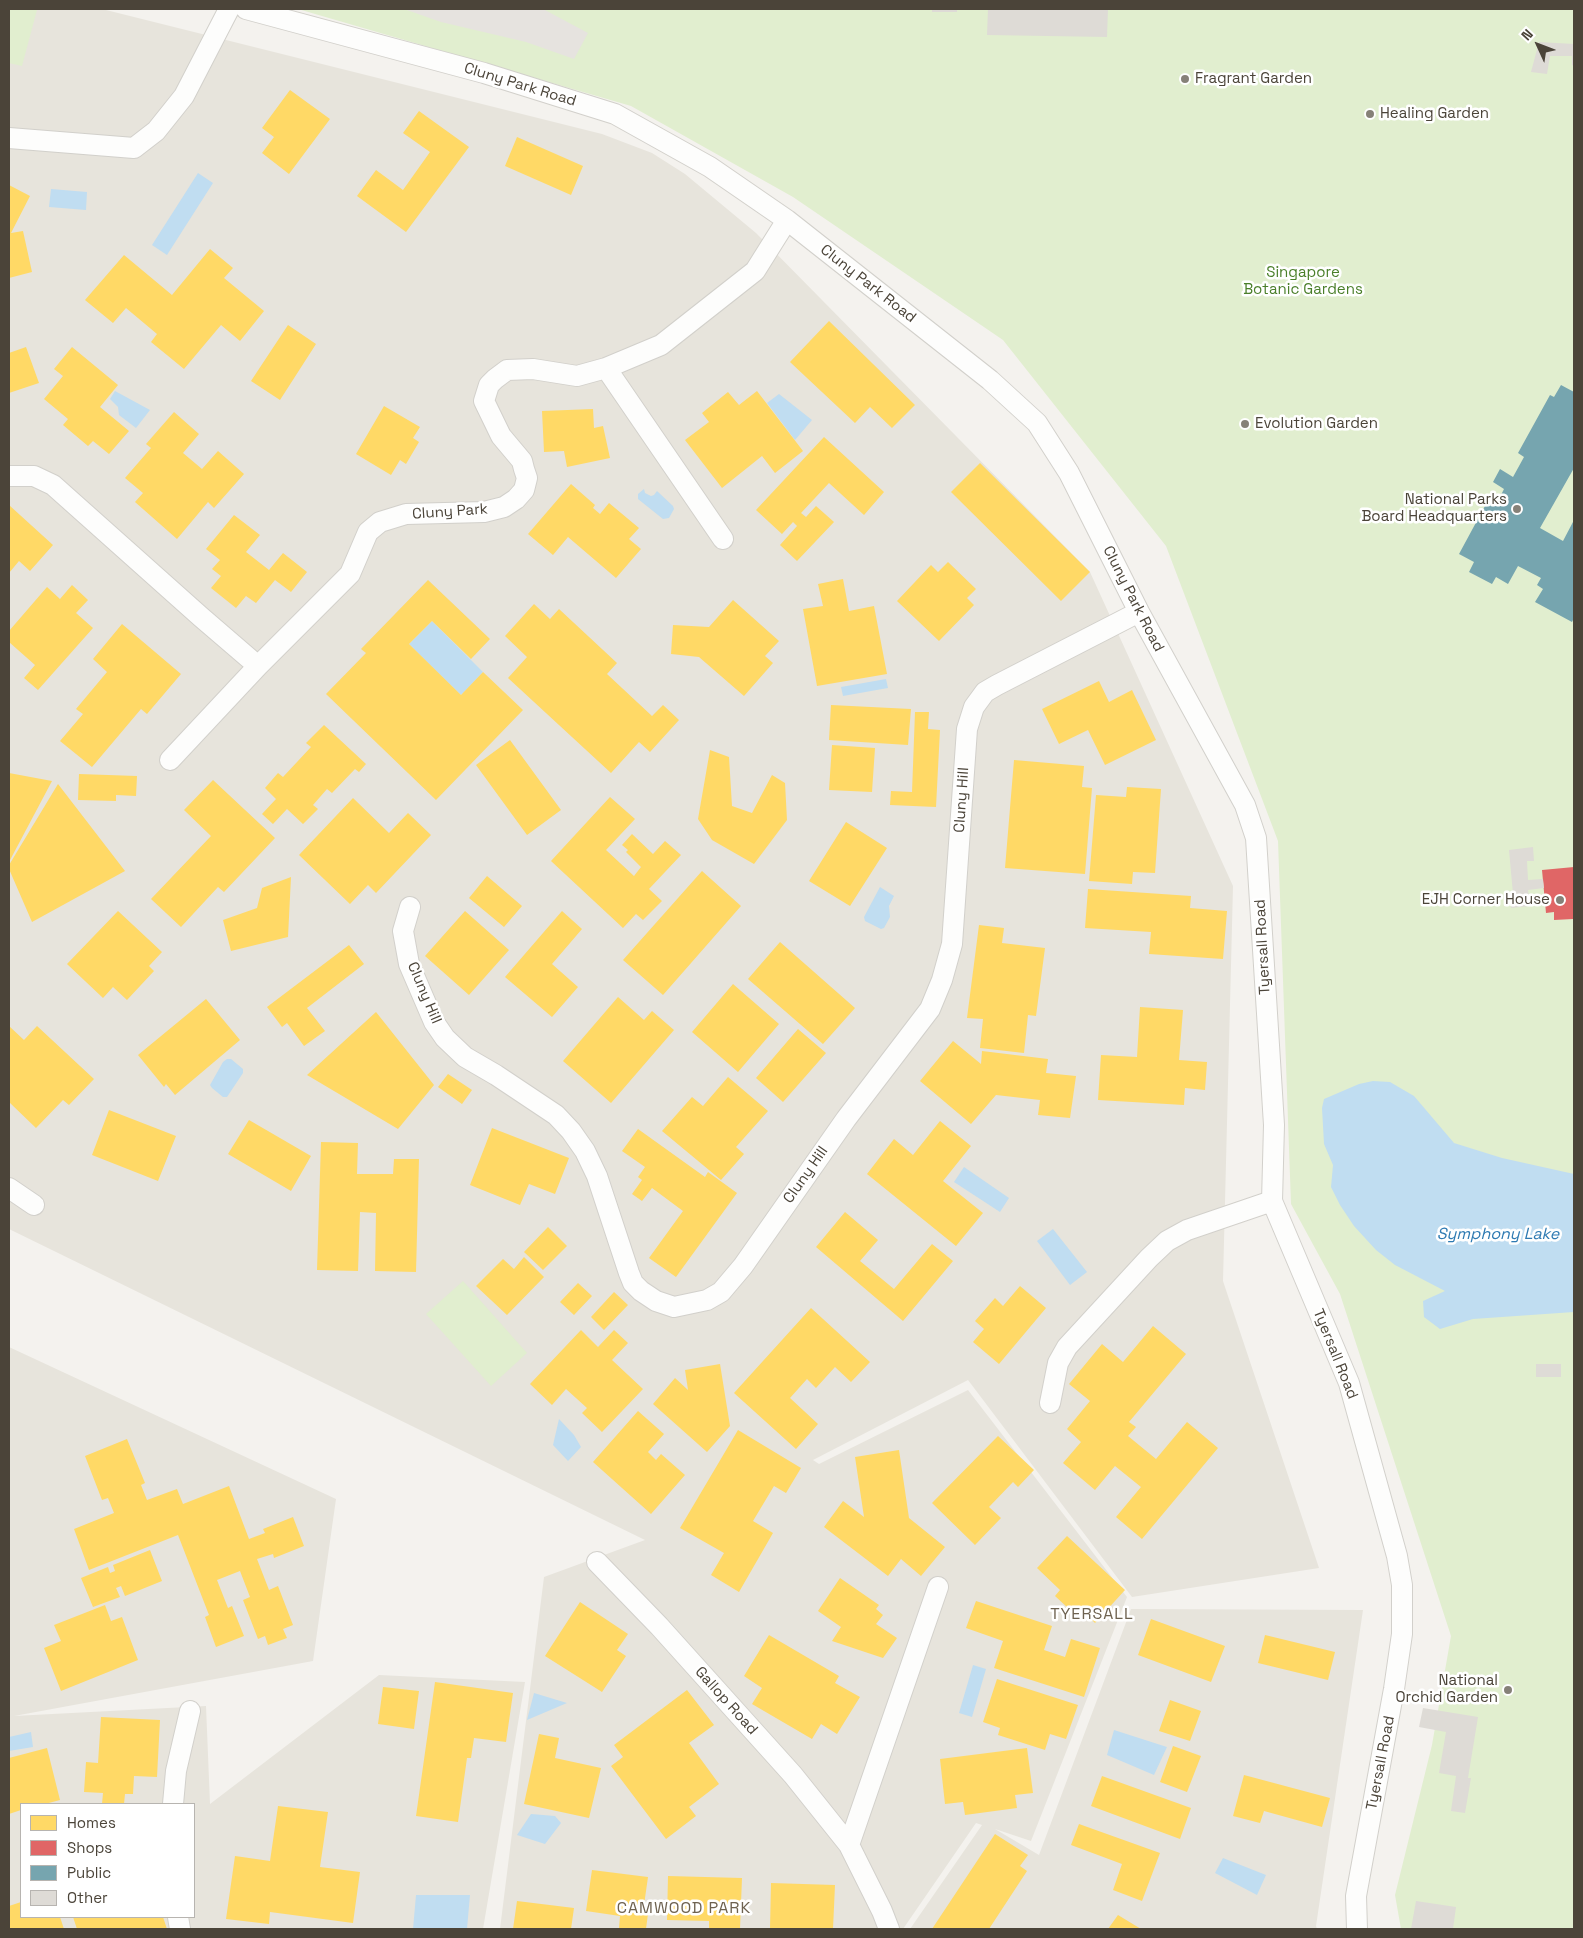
<!DOCTYPE html>
<html>
<head>
<meta charset="utf-8">
<style>
	body { margin:0 }
	#map { position:relative; width:1583px; height:1938px; overflow:hidden; background:#f4f2ee; font-family:"Space Grotesk",sans-serif }
	canvas { display:block }
	.frame { position:absolute; inset:0; border:10px solid #4b4439; pointer-events:none }
	.legend { position:absolute; left:20px; top:1803px; width:175px; height:115px; box-sizing:border-box; background:#fff; border:1px solid #b7b4b0; margin:0; padding:6px 9px; list-style:none; font-size:15px; color:#4b4439 }
	.legend li { display:flex; align-items:center; gap:10px; height:25px }
	.legend b { width:25px; border:1px solid #b7b4b0 }
	.north { position:absolute; left:1513px; top:20px; width:50px; height:50px; -webkit-text-stroke:4px #fff; paint-order:stroke; rotate:313deg; font-size:14px; font-weight:700; line-height:20px; text-align:center; color:#4b4439 }
	.north::after { content:''; display:block; margin:auto; width:18px; height:22px; background:#4b4439; clip-path:polygon(50% 0,100% 100%,50% 72%,0 100%) }
</style>
</head>
<body>
<div id="map">
<canvas width="1583" height="1938"></canvas>
<div class="frame"></div>
<ul class="legend">
<li><b style="height:14px;background:#ffd966"></b>Homes</li>
<li><b style="height:14px;background:#e06666"></b>Shops</li>
<li><b style="height:14px;background:#76a5af"></b>Public</li>
<li><b style="height:14px;background:#dedbd6"></b>Other</li>
</ul>
<div class="north">N</div>
</div>
<script>
const ctx = document.querySelector('canvas').getContext('2d');
ctx.lineJoin = 'round';
function fillPath(path, color) { ctx.fillStyle = color; ctx.fill(path, 'evenodd'); }
const shape = rows => new Path2D(rows.map(r => 'M' + r).join(''));
function stroke(path, color, width, dash) { ctx.strokeStyle = color; ctx.lineWidth = width; ctx.lineCap = dash ? 'butt' : 'round'; ctx.setLineDash(dash || []); ctx.stroke(path); }
function label(font, color, halo, rows, align = 'center') {
  ctx.font = font + ' "Space Grotesk",sans-serif'; ctx.lineWidth = 5; ctx.setLineDash([]); ctx.textBaseline = 'middle'; ctx.strokeStyle = halo; ctx.fillStyle = color; for (const [text, x, y, turn = 0] of rows) {
    ctx.save(); ctx.translate(x, y); ctx.rotate((+turn || 0) * Math.PI / 180); ctx.textAlign = isNaN(turn) ? turn : align; if (halo) ctx.strokeText(text, 0, 0); ctx.fillText(text, 0, 0); ctx.restore();
  }
}
const residential = shape([
	[9,9,102,9,602,134,652,153,685,174,756,233,1090,572,1233,886,1223,1281,1319,1568,1132,1597,968,1380,813,1460,819,1464,968,1390,1127,1597,1031,1841,995,1829,1039,1855,1131,1609,1363,1610,1316,1926,1317,1929,910,1929,982,1825,976,1823,903,1929,500,1929,544,1577,645,1540,9,1229],
	[9,1347,336,1499,313,1661,14,1716,206,1706,210,1804,379,1675,525,1682,483,1929,9,1929],
	[21,1804,194,1804,194,1917,21,1917]
]);
const green = shape([
	[9,9,37,10,22,66,9,63],
	[298,9,1574,9,1574,1929,1401,1929,1395,1895,1432,1745,1451,1636,1340,1294,1291,1204,1278,841,1166,546,1003,340,793,197,631,106],
	[463,1281,527,1353,491,1386,426,1314]
]);
const parking = shape([
	[404,9,543,9,588,33,574,59,526,42,441,22]
]);
const water = shape([
	[198,173,213,183,167,255,152,245],
	[51,189,87,192,86,210,49,207],
	[115,391,150,410,136,428,119,415,118,407,110,399],
	[779,394,812,420,795,440,767,403],
	[644,489,645,493,651,496,654,495,657,491,673,506,674,509,669,518,663,519,638,499,638,494],
	[432,621,483,672,461,695,409,644],
	[886,679,888,688,843,696,841,687],
	[880,887,894,896,889,906,890,917,884,928,881,929,865,921,864,917],
	[227,1059,231,1059,243,1069,243,1073,227,1097,223,1097,212,1088,210,1085,223,1062],
	[1373,1081,1390,1082,1414,1096,1454,1143,1502,1158,1574,1174,1574,1312,1473,1319,1440,1329,1424,1317,1423,1301,1445,1291,1395,1265,1376,1250,1354,1226,1340,1205,1331,1187,1333,1165,1324,1144,1322,1108,1324,1099,1359,1084],
	[964,1167,1009,1198,1000,1212,954,1182],
	[1053,1229,1087,1272,1070,1285,1037,1241],
	[559,1419,574,1435,581,1447,568,1461,553,1445],
	[973,1665,986,1669,972,1717,959,1713],
	[534,1693,567,1703,527,1720],
	[1114,1730,1167,1747,1154,1775,1107,1755],
	[31,1732,33,1747,9,1751,9,1737],
	[531,1814,555,1816,561,1823,545,1844,517,1835],
	[1223,1858,1266,1875,1257,1895,1215,1873],
	[416,1895,470,1895,467,1929,413,1929]
]);
const homes = shape([
	[290,90,330,119,289,174,262,153,274,137,262,128],
	[419,111,469,147,406,232,357,196,376,170,403,190,430,152,403,133],
	[517,137,583,166,571,195,505,166],
	[9,185,30,196,11,233,23,231,32,272,9,278],
	[210,249,233,268,224,278,264,311,240,341,221,325,184,369,151,342,157,334,126,308,113,323,85,300,124,255,172,295],
	[829,321,915,405,892,428,870,407,855,423,790,362],
	[288,325,316,344,280,400,251,381],
	[26,347,39,383,9,393,9,353],
	[72,347,118,385,100,407,129,431,109,454,93,441,88,446,63,425,68,419,44,399,63,376,54,369],
	[757,391,803,451,775,473,762,456,722,488,685,440,709,422,702,413,728,392,739,405],
	[384,406,420,427,413,438,419,442,406,464,400,460,391,475,356,454],
	[593,409,594,428,603,426,610,458,567,467,564,451,544,452,542,411],
	[174,412,199,434,183,453,202,469,218,451,244,474,214,508,208,502,177,539,135,502,143,493,125,478,151,448,146,444],
	[824,437,884,492,864,515,829,483,801,513,806,517,816,506,834,522,797,561,780,545,797,526,793,522,782,534,756,510],
	[980,463,1090,572,1061,601,951,492],
	[571,484,595,505,593,508,600,514,609,503,639,528,629,539,641,549,616,578,568,537,553,555,528,534],
	[9,505,53,545,30,571,19,561,9,573],
	[234,515,260,535,246,552,269,570,283,553,307,572,291,592,275,580,256,603,246,596,236,608,211,588,221,576,212,569,220,560,206,549],
	[948,562,976,589,967,598,974,605,939,641,897,601,931,565,938,572],
	[843,579,849,611,874,606,887,674,817,686,803,609,823,606,818,584],
	[428,580,490,639,471,659,432,621,409,644,461,695,483,672,523,710,436,800,326,694,366,653,361,649],
	[72,585,88,600,76,613,93,628,38,690,24,678,35,665,9,642,9,631,47,587,60,599],
	[733,600,779,641,765,656,773,663,744,696,699,657,671,654,673,625,709,627],
	[534,604,550,619,559,609,617,663,607,674,652,716,663,705,679,720,650,752,639,742,611,773,508,678,527,657,505,636],
	[122,624,181,674,147,714,141,709,92,767,60,741,83,714,76,709,107,672,93,659],
	[1099,681,1109,702,1132,690,1156,740,1105,765,1088,730,1059,744,1042,709],
	[831,705,911,709,908,745,829,740],
	[915,712,929,712,928,729,940,730,936,807,890,805,891,791,912,792],
	[324,725,366,764,359,772,355,769,332,793,327,789,313,805,318,809,303,824,287,809,273,824,262,814,276,799,265,788,278,773,283,777,311,747,306,743],
	[510,740,561,810,527,835,476,765],
	[832,745,875,748,872,792,829,790],
	[710,750,729,757,732,806,752,813,772,775,785,783,787,820,754,864,712,840,698,819],
	[1014,760,1084,766,1082,787,1092,788,1085,874,1005,868],
	[9,773,52,781,9,862],
	[79,774,137,776,136,796,116,795,116,801,78,800],
	[213,780,275,838,224,892,218,887,181,927,151,899,211,836,184,810],
	[58,784,125,871,32,922,9,869,9,865],
	[1127,787,1161,789,1155,873,1133,872,1132,884,1089,881,1096,795,1126,797],
	[610,797,635,819,606,850,634,876,641,867,626,852,628,850,622,845,632,834,653,854,665,841,681,855,649,889,662,901,643,920,636,914,623,928,551,861],
	[353,798,389,833,408,813,431,835,376,893,368,885,350,904,299,855],
	[846,822,887,848,850,906,809,881],
	[702,871,741,906,663,995,623,960],
	[487,876,522,906,504,927,469,898],
	[291,877,288,937,231,951,223,920,257,908,262,888],
	[1088,889,1191,896,1190,908,1227,911,1223,959,1149,954,1151,932,1085,928],
	[118,911,162,952,149,966,154,971,127,1000,113,987,103,998,67,964],
	[465,911,509,950,469,995,425,956],
	[562,911,582,929,552,964,578,987,552,1017,505,977],
	[979,925,1004,928,1002,943,1045,948,1036,1016,1028,1015,1024,1053,980,1048,983,1019,967,1018],
	[780,942,855,1008,823,1044,748,979],
	[349,945,364,964,307,1008,325,1031,304,1046,287,1023,282,1027,267,1007],
	[733,984,779,1024,738,1072,692,1032],
	[618,997,644,1020,652,1011,674,1030,611,1103,563,1061],
	[206,999,240,1040,175,1095,166,1084,164,1087,138,1055],
	[1140,1007,1183,1010,1179,1060,1207,1062,1205,1090,1185,1088,1184,1105,1098,1100,1101,1055,1137,1057],
	[376,1012,434,1085,398,1129,307,1075],
	[9,1026,24,1040,37,1026,94,1079,69,1105,63,1100,36,1128,9,1102],
	[798,1029,826,1053,783,1102,756,1078],
	[953,1041,981,1064,982,1051,1048,1059,1046,1073,1076,1076,1070,1118,1038,1115,1040,1100,996,1095,971,1124,920,1081],
	[448,1074,472,1090,462,1104,438,1087],
	[728,1077,768,1111,736,1147,744,1154,721,1180,662,1131,692,1097,703,1106],
	[109,1110,176,1136,158,1181,92,1155],
	[249,1120,311,1156,291,1191,228,1154],
	[940,1121,971,1146,943,1181,983,1213,956,1246,867,1174,894,1139,913,1155],
	[492,1128,569,1158,555,1194,529,1184,520,1205,470,1185],
	[638,1129,705,1177,708,1172,737,1193,676,1277,649,1258,683,1211,652,1188,642,1201,632,1194,642,1180,638,1177,645,1167,622,1151],
	[321,1142,358,1143,357,1174,393,1174,394,1159,419,1159,416,1272,375,1271,376,1213,360,1212,358,1271,317,1270],
	[845,1212,878,1240,860,1261,894,1289,932,1244,953,1261,903,1321,816,1247],
	[548,1227,567,1246,543,1270,524,1252],
	[524,1257,544,1277,507,1315,476,1286,503,1259,514,1269],
	[578,1283,592,1296,574,1315,560,1302],
	[1020,1286,1046,1308,999,1364,973,1342,984,1329,975,1321,995,1298,1003,1306],
	[614,1292,628,1305,604,1330,591,1317],
	[811,1308,870,1362,851,1382,835,1367,816,1388,807,1379,790,1398,818,1424,796,1449,734,1393],
	[1153,1326,1186,1354,1129,1422,1136,1427,1128,1436,1156,1459,1187,1422,1218,1448,1142,1539,1116,1517,1141,1487,1115,1466,1095,1490,1063,1463,1081,1442,1067,1429,1090,1401,1069,1384,1102,1344,1123,1362],
	[581,1330,598,1347,614,1330,628,1343,612,1360,643,1389,602,1432,582,1413,587,1408,566,1389,552,1405,530,1384],
	[720,1364,730,1426,707,1452,653,1404,675,1378,688,1390,685,1370],
	[638,1411,664,1434,648,1452,656,1460,661,1454,685,1475,651,1514,593,1462],
	[738,1430,801,1468,786,1493,774,1486,753,1521,773,1533,739,1592,711,1575,724,1553,680,1528],
	[998,1436,1034,1470,1018,1487,1013,1482,989,1507,1001,1518,975,1545,932,1503],
	[127,1439,145,1483,141,1485,147,1500,177,1489,183,1504,229,1486,249,1539,265,1533,263,1529,293,1517,304,1546,274,1558,273,1554,257,1559,269,1590,278,1586,293,1625,283,1629,287,1638,268,1645,265,1636,258,1639,243,1600,250,1597,240,1571,217,1580,228,1608,232,1606,244,1636,216,1647,205,1617,209,1615,178,1535,89,1570,74,1529,114,1513,108,1498,102,1500,85,1456],
	[899,1450,909,1518,945,1547,921,1576,901,1559,888,1576,824,1527,843,1501,864,1517,855,1457],
	[1067,1536,1125,1590,1095,1623,1087,1615,1082,1621,1055,1596,1060,1590,1037,1568],
	[150,1550,162,1581,125,1596,121,1586,116,1588,120,1597,93,1607,81,1578,108,1567,110,1573,115,1571,113,1565],
	[840,1578,879,1605,876,1609,883,1615,876,1624,897,1638,883,1658,832,1641,841,1627,818,1611],
	[976,1601,1052,1626,1044,1650,1065,1657,1071,1639,1100,1648,1084,1697,994,1668,1003,1641,966,1628],
	[580,1602,628,1634,617,1650,626,1656,602,1692,545,1656],
	[105,1605,111,1621,122,1617,138,1660,61,1691,44,1648,61,1641,54,1625],
	[1151,1619,1225,1646,1211,1682,1138,1655],
	[769,1635,839,1676,835,1683,860,1697,837,1734,821,1724,812,1739,752,1704,762,1688,744,1676],
	[1265,1635,1335,1652,1328,1680,1258,1663],
	[997,1679,1078,1705,1066,1739,1050,1734,1045,1750,998,1735,1000,1728,983,1722],
	[435,1682,513,1693,506,1742,474,1738,471,1758,467,1758,458,1822,416,1816],
	[383,1687,419,1691,414,1729,378,1724],
	[687,1690,714,1725,689,1743,719,1784,689,1807,696,1816,666,1839,611,1766,623,1757,614,1745],
	[1170,1700,1201,1711,1190,1741,1159,1731],
	[101,1717,160,1720,157,1777,134,1776,133,1794,125,1794,124,1804,102,1804,103,1793,84,1792,86,1762,98,1763],
	[539,1734,559,1738,555,1758,601,1768,589,1818,524,1804],
	[1173,1746,1201,1756,1187,1792,1160,1782],
	[47,1748,60,1800,45,1804,21,1804,21,1810,9,1814,9,1758],
	[1027,1748,1033,1793,1015,1795,1017,1808,965,1815,963,1802,945,1804,940,1759],
	[1244,1775,1330,1798,1322,1827,1264,1811,1260,1823,1233,1816],
	[1102,1776,1191,1808,1180,1839,1091,1806],
	[278,1806,328,1812,320,1867,360,1872,353,1923,270,1912,269,1924,226,1919,235,1856,270,1861],
	[1079,1824,1160,1853,1142,1901,1113,1890,1122,1864,1071,1845],
	[995,1834,1028,1855,1020,1866,1027,1871,989,1929,932,1929],
	[592,1870,648,1877,644,1905,649,1906,646,1929,619,1928,620,1916,586,1911],
	[668,1876,742,1878,740,1929,709,1929,709,1921,667,1920],
	[771,1883,835,1885,833,1929,770,1929],
	[517,1901,574,1908,571,1929,513,1929],
	[21,1902,21,1917,60,1917,64,1929,9,1929,9,1906],
	[1118,1915,1141,1929,1108,1929],
	[73,1917,163,1917,167,1929,77,1929]
]);
const shops = shape([
	[1574,867,1573,919,1554,920,1554,912,1546,913,1542,870]
]);
const public = shape([
	[1561,385,1574,392,1574,468,1540,528,1563,541,1574,520,1574,618,1572,622,1535,602,1543,589,1537,585,1541,578,1518,566,1508,584,1496,577,1492,584,1469,572,1474,562,1459,554,1492,493,1500,497,1504,489,1493,482,1500,469,1513,477,1524,457,1518,453,1550,395,1554,397]
]);
const building = shape([
	[932,9,957,9,957,12,932,12],
	[988,9,1108,9,1107,37,987,35],
	[1539,42,1574,44,1574,66,1572,65,1572,56,1550,56,1547,74,1531,72],
	[1533,847,1534,861,1527,861,1528,880,1543,879,1544,888,1528,890,1530,906,1511,908,1510,894,1513,894,1509,850],
	[1536,1364,1561,1364,1561,1377,1536,1377],
	[1423,1708,1478,1717,1468,1778,1471,1778,1465,1813,1451,1811,1456,1776,1439,1773,1446,1732,1419,1727],
	[1416,1901,1456,1907,1453,1929,1411,1929]
]);
const street = shape([
	[246,9,484,73,615,114,710,167,787,220,990,380,1037,423,1069,473,1139,612,1245,805,1256,838,1274,1125,1272,1201,1349,1383,1397,1556,1402,1585,1402,1634,1394,1689,1356,1896,1357,1929],
	[9,138,134,148,156,131,184,96,229,9],
	[606,368,723,539],
	[9,476,34,476,53,485,201,617,258,666],
	[170,760,258,666,350,574,368,532,380,522,406,514,484,512,504,507,516,499,524,490,527,478,524,469,522,461,501,436,484,401,489,385,495,379,507,370,533,369,577,376,606,368,661,345,755,271,787,220],
	[410,907,403,931,409,964,434,1022,445,1038,465,1057,496,1075,556,1115,571,1131,585,1151,597,1176,629,1273,633,1283,641,1291,656,1301,674,1307,707,1300,721,1292,743,1266,846,1119,930,1009,942,980,952,944,967,729,974,707,985,692,997,685,1139,612],
	[9,1188,34,1205],
	[1050,1403,1058,1363,1067,1347,1149,1258,1167,1241,1187,1230,1272,1201],
	[597,1562,659,1626,793,1775,849,1845,882,1911,889,1929],
	[173,1804,176,1771,190,1711],
	[849,1845,938,1587],
	[178,1917,180,1929]
]);
const markers = [
	[1185,79,5,"#868178"],
	[1370,114,5,"#868178"],
	[1245,424,5,"#868178"],
	[1517,509,5,"#868178"],
	[1560,900,5,"#868178"],
	[1508,1690,5,"#868178"]
];
const poiNames = [
	["Fragrant Garden",1195,79],
	["Healing Garden",1380,114],
	["Evolution Garden",1255,424],
	["National Parks",1507,500,"right"],
	["Board Headquarters",1507,517,"right"],
	["EJH Corner House",1550,900,"right"],
	["National",1498,1681,"right"],
	["Orchid Garden",1498,1698,"right"]
];
const streetNames = [
	["Cluny Park Road",520,85,17],
	["Cluny Park Road",868,284,38],
	["Cluny Park",450,512,-4],
	["Cluny Park Road",1133,599,63],
	["Cluny Hill",962,800,-86],
	["Tyersall Road",1263,947,-93],
	["Cluny Hill",424,993,67],
	["Cluny Hill",806,1175,-55],
	["Tyersall Road",1335,1354,68],
	["Gallop Road",726,1701,48],
	["Tyersall Road",1381,1763,-79]
];
const parkNames = [
	["Singapore",1303,273],
	["Botanic Gardens",1303,290]
];
const waterNames = [
	["Symphony Lake",1498,1235]
];
const neighbourhoodNames = [
	["TYERSALL",1092,1615],
	["CAMWOOD PARK",684,1909]
];
fillPath(residential, '#e7e4dc');
fillPath(green, '#e1eecf');
fillPath(parking, '#e6e3df');
fillPath(water, '#c0ddf1');
fillPath(homes, '#ffd966');
fillPath(shops, '#e06666');
fillPath(public, '#76a5af');
fillPath(building, '#dedbd6');
stroke(street, '#d2d0cb', 22);
stroke(street, '#fdfdfc', 20);
for (const [x, y, r, color] of markers) { const dot = new Path2D(); dot.arc(x, y, r, 0, 2 * Math.PI); ctx.fillStyle = color; ctx.fill(dot); stroke(dot, '#fff', 2); }
label('15px', '#4b4439', '#fff', poiNames, 'left');
label('15px', '#4b4439', '#fff', streetNames);
label('15px', '#4a7f2a', '#fff', parkNames);
label('italic 16px', '#2e7ab2', '#fff', waterNames);
ctx.letterSpacing = '1px';
label('16px', '#6e6250', '#fff', neighbourhoodNames);
ctx.letterSpacing = '0px';
</script>
</body>
</html>
